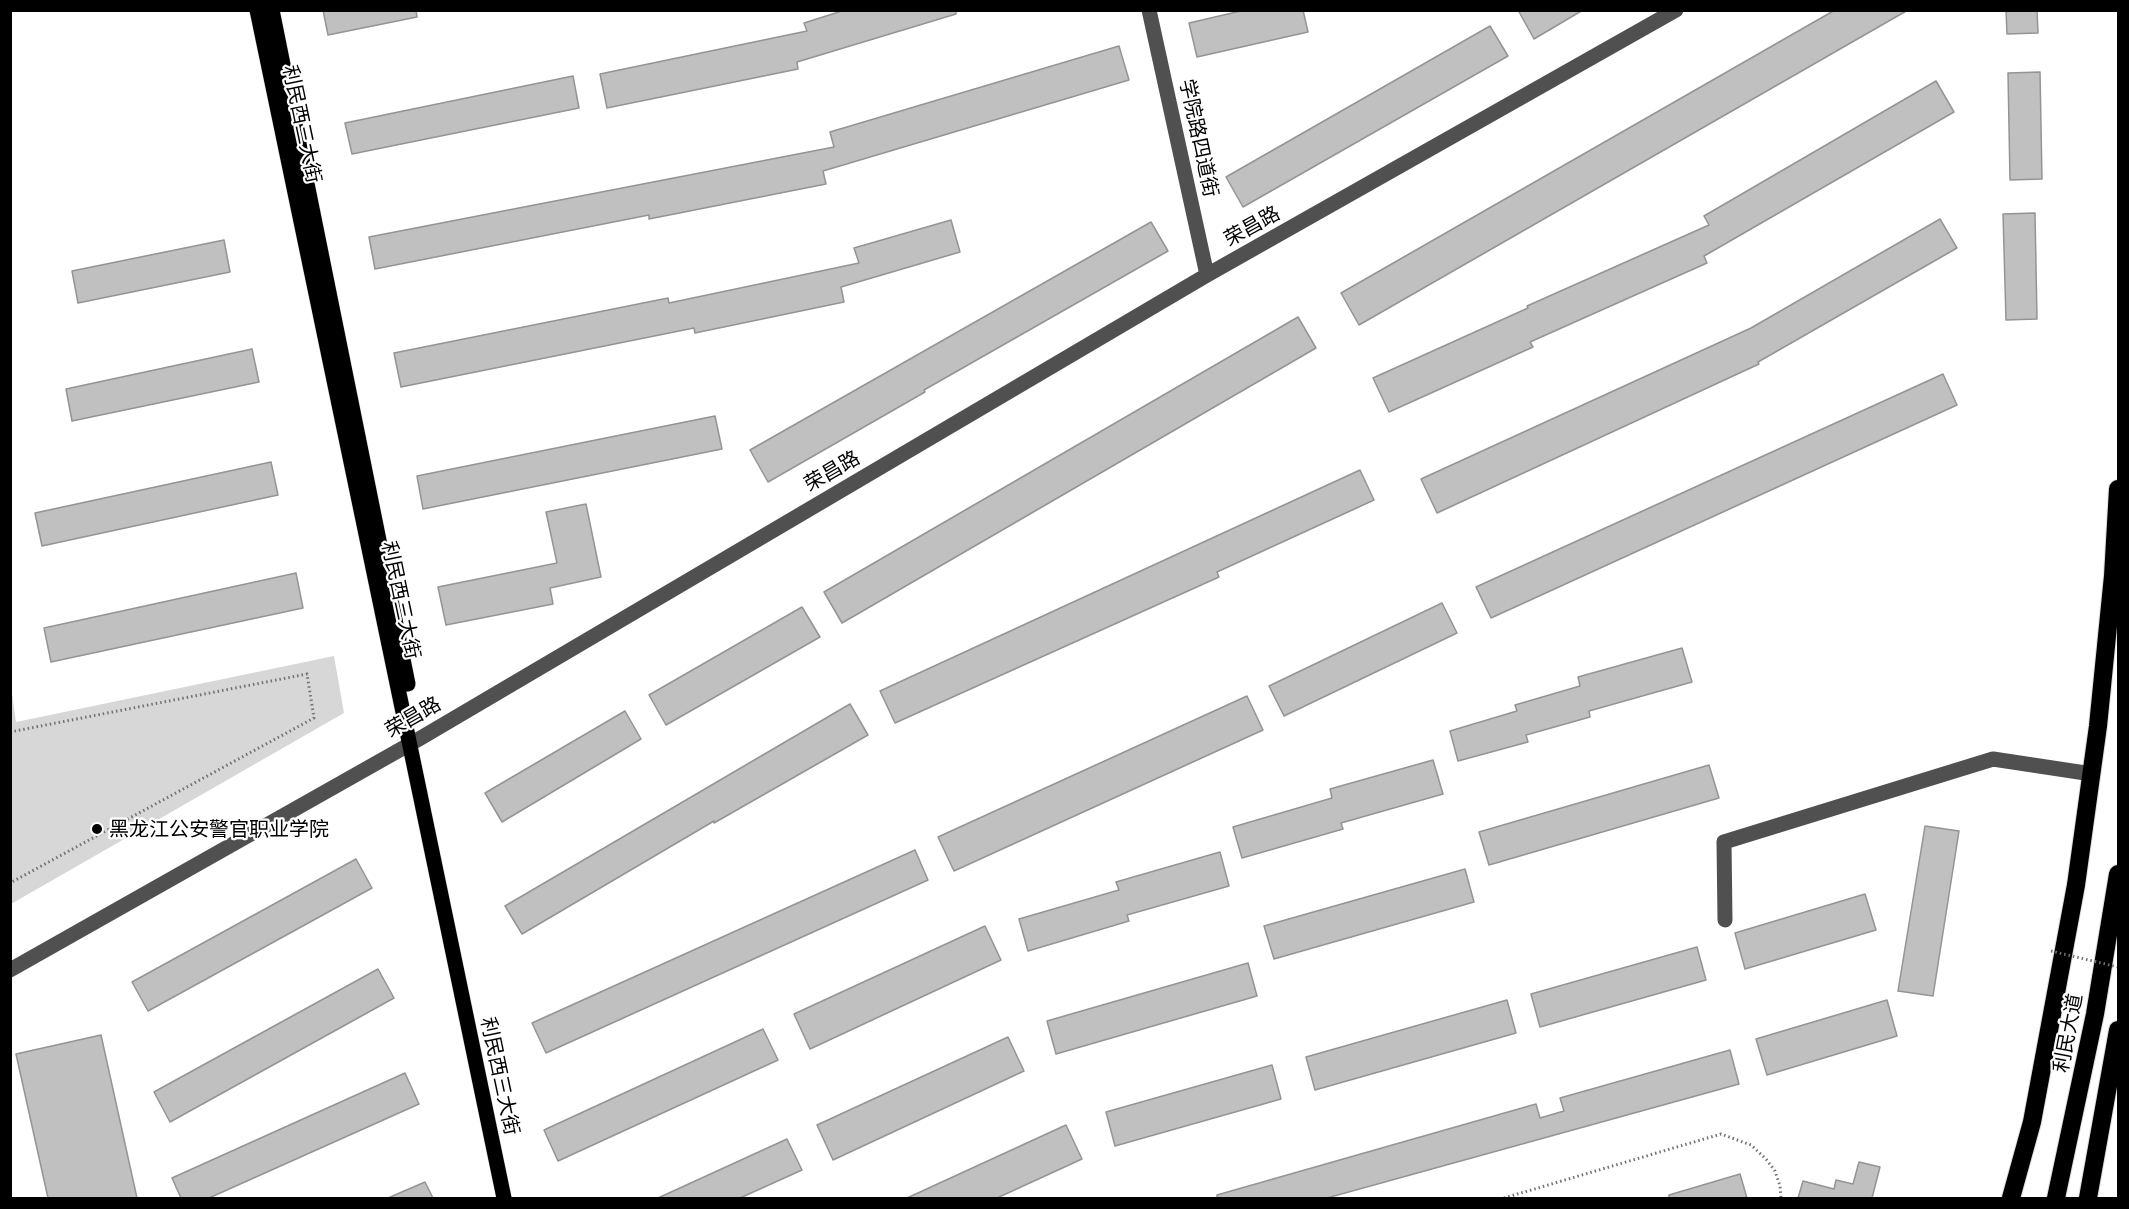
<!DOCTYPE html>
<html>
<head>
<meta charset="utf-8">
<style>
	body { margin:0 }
	#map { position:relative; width:2129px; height:1209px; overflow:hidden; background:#fff; font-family:Barlow,sans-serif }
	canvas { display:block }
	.frame { position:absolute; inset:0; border:12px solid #000; pointer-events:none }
</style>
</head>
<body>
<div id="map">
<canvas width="2129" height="1209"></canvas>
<div class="frame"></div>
</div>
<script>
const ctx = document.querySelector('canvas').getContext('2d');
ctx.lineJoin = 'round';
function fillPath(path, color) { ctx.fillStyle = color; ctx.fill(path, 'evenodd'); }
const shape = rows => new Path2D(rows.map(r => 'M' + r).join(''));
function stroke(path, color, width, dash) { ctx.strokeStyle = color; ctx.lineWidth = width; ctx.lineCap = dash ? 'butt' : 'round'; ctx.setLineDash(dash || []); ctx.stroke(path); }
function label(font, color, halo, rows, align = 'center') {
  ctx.font = font + ' Barlow,"Noto Sans SC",sans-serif'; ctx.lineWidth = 4.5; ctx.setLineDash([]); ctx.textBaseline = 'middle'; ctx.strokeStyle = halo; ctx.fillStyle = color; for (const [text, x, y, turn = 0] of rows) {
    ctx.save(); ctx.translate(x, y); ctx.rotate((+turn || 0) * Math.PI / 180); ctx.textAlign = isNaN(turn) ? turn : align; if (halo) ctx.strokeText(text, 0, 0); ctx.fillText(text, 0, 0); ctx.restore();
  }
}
const green = shape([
	[334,656,344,713,11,904,11,687,16,722]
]);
const building = shape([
	[323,10,416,10,417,17,328,35,323,10],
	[845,10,956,10,956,14,797,62,798,69,607,108,600,74,807,31,804,23,845,10],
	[1245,10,1303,10,1308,32,1197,57,1189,23,1245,10],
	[1518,10,1583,10,1534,39,1518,10],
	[1835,10,1908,10,1359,325,1341,293,1835,10],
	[2006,10,2037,10,2038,33,2007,34,2006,10],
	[1490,26,1508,56,1243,207,1226,177,1490,26],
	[1119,46,1129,80,823,171,826,184,649,219,649,215,375,269,369,237,834,147,830,132,1119,46],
	[2040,72,2042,179,2010,180,2008,73,2040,72],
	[573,76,579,108,352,154,345,123,573,76],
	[1936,81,1954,112,1704,256,1707,263,1530,342,1533,347,1389,412,1373,378,1528,308,1527,306,1709,225,1704,216,1936,81],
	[2035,213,2037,319,2006,320,2003,214,2035,213],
	[1940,219,1957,248,1758,362,1759,364,1437,513,1421,479,1751,328,1940,219],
	[951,220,960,252,841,287,844,302,695,333,694,328,401,387,394,353,668,298,669,303,859,263,854,248,951,220],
	[1151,222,1168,251,924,390,925,392,768,482,750,450,1151,222],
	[224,240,230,272,78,303,72,271,224,240],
	[1298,317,1316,348,842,623,824,592,1298,317],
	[252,349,259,382,72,421,66,389,252,349],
	[1943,374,1957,405,1491,618,1476,587,1943,374],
	[715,416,722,449,423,509,417,476,715,416],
	[271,462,278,495,42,546,35,513,271,462],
	[1360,470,1374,500,1217,572,1219,577,895,723,880,691,1360,470],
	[586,504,601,577,550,588,553,604,446,625,438,587,557,563,546,512,586,504],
	[296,573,303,608,51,662,44,628,296,573],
	[1442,603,1457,633,1284,716,1269,686,1442,603],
	[802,607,820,637,666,725,649,695,802,607],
	[1682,648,1692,682,1589,711,1590,717,1526,735,1528,742,1458,761,1450,731,1517,711,1515,705,1580,686,1578,677,1682,648],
	[1247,696,1263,730,954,871,938,837,1247,696],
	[850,704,868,735,714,823,714,821,522,934,505,906,850,704],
	[625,711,641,739,502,822,485,793,625,711],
	[1433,760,1443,794,1341,823,1343,829,1242,858,1233,827,1332,798,1330,789,1433,760],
	[1709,765,1719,798,1489,865,1479,832,1709,765],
	[1925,826,1959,831,1933,996,1898,991,1925,826],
	[915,850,928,880,546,1053,532,1023,915,850],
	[1220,852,1229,886,1127,915,1129,921,1028,951,1019,919,1119,890,1116,882,1220,852],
	[356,859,372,888,148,1011,132,982,356,859],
	[1465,869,1474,902,1274,959,1264,926,1465,869],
	[1865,894,1876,930,1745,969,1735,933,1865,894],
	[985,926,1001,960,810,1049,794,1014,985,926],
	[1697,947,1706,980,1540,1027,1531,994,1697,947],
	[1248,963,1257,996,1056,1054,1047,1021,1248,963],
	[378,969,394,998,170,1122,154,1092,378,969],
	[1507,1000,1516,1033,1315,1090,1306,1057,1507,1000],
	[1887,1000,1897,1036,1767,1075,1756,1039,1887,1000],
	[763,1029,778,1060,558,1161,544,1130,763,1029],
	[101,1035,137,1198,48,1198,16,1054,101,1035],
	[1008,1037,1024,1071,833,1160,817,1125,1008,1037],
	[1730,1050,1739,1084,1327,1198,1217,1198,1217,1195,1536,1104,1540,1118,1564,1111,1560,1098,1730,1050],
	[1272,1065,1281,1099,1115,1146,1106,1112,1272,1065],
	[405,1073,419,1104,209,1198,181,1198,172,1178,405,1073],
	[1066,1125,1082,1159,997,1198,907,1198,1066,1125],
	[787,1139,802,1170,740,1198,658,1198,787,1139],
	[1859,1162,1880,1167,1872,1198,1798,1198,1803,1181,1834,1189,1836,1180,1853,1184,1859,1162],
	[1740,1174,1747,1198,1669,1198,1669,1195,1740,1174],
	[425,1182,433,1198,388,1198,425,1182]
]);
const path = shape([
	[10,732,307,674,314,718,10,883],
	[1504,1198,1721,1134,1751,1145,1766,1159,1775,1171,1780,1186,1781,1198]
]);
const minor = shape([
	[1149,10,1207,275],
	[1725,920,1724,842,1993,759,2092,774],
	[10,970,419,739,1207,275,1676,10]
]);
const major = shape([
	[257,10,504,1198],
	[272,10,408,684]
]);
const highway = shape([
	[2011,1198,2032,1122,2076,885,2098,726,2113,576,2118,489],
	[2056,1198,2095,1014,2118,874],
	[2088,1198,2118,1030]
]);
const pathBridge = shape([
	[2051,951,2118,967]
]);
const markers = [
	[97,829,6,"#000"]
];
const streetNames = [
	["利民西三大街",302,124,78],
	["学院路四道街",1199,138,78],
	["荣昌路",1252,226,-29],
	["荣昌路",832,471,-30],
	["利民西三大街",401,600,78],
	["荣昌路",413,717,-30],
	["利民大道",2068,1033,-79],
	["利民西三大街",500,1076,78]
];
const poiNames = [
	["黑龙江公安警官职业学院",109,829]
];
fillPath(green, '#d7d7d7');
fillPath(building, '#c0c0c0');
stroke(building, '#949494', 1.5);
stroke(major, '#dbdbdb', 16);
stroke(highway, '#dbdbdb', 20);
stroke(path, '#727272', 3, [1.5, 3]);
stroke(minor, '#505050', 15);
stroke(major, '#000', 15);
stroke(highway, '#000', 18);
stroke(pathBridge, '#727272', 3, [1.5, 3]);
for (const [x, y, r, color] of markers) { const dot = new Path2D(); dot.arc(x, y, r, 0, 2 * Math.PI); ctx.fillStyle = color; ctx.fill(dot); stroke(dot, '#fff', 2); }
label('20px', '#000', '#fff', streetNames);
label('20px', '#000', '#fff', poiNames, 'left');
</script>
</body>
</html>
